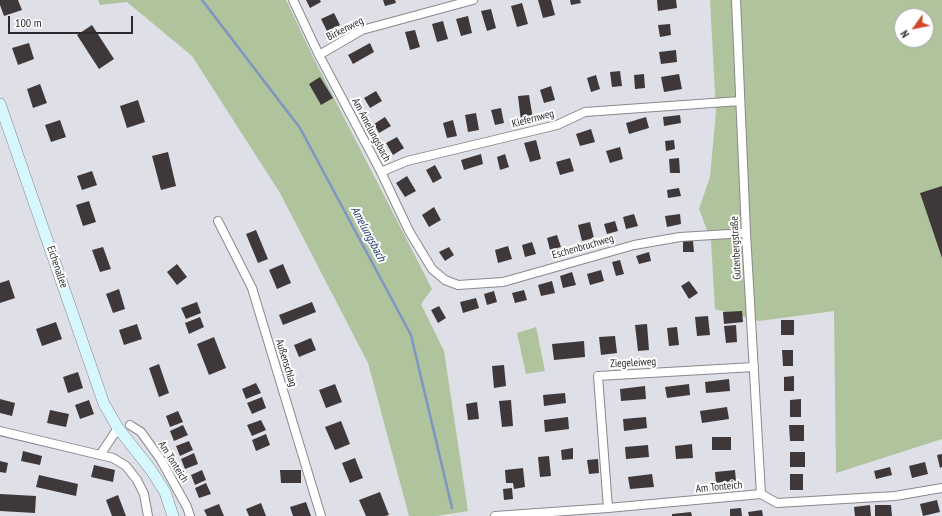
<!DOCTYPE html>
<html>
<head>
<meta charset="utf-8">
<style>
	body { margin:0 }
	#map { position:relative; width:942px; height:516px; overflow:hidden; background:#dfdfe7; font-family:"PT Sans Narrow",sans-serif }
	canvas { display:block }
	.north { position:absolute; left:894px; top:8px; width:40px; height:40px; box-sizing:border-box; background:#fff; border:1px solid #aaaaab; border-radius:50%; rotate:237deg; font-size:11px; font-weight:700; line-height:16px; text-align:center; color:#2b2b2e }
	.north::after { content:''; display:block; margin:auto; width:14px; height:18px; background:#d14728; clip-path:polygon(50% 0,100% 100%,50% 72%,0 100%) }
	.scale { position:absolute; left:8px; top:16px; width:125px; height:18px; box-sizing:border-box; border:2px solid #2b2b2e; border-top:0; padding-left:5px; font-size:12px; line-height:14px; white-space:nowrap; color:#2b2b2e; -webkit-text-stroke:3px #fff; paint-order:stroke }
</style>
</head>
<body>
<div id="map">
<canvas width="942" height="516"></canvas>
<div class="north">N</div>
<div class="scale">100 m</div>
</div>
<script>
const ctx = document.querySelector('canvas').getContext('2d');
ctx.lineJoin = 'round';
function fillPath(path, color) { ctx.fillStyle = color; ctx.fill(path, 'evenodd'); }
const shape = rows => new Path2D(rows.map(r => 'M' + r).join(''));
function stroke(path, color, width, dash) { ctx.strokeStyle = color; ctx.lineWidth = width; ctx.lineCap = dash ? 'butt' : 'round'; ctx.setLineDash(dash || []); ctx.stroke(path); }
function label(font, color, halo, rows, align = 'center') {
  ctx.font = font + ' "PT Sans Narrow",sans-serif'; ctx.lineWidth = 4; ctx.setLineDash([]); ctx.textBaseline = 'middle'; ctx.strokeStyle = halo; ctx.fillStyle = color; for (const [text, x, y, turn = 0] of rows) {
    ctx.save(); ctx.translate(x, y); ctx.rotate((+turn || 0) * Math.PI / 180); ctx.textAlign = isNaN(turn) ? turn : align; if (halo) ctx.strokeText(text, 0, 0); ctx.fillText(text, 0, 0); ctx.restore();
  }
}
const green = shape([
	[98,0,286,0,314,59,432,289,421,304,444,351,468,511,437,516,409,516,368,363,280,193,192,56,127,2,100,5],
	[710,0,942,0,942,439,836,473,834,311,759,321,715,309,711,241,699,209,710,177,716,112],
	[902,16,926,16,926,40,902,40],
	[536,327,545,371,526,374,517,333]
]);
const stream = shape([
	[202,0,300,128,411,335,452,508]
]);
const building = shape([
	[0,0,18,0,22,10,4,16,0,5],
	[306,0,320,0,321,2,310,8],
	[383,0,395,0,396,3,385,6],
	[538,0,551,0,555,15,543,18],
	[570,0,580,0,581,3,571,5],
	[657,0,676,0,677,8,658,11],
	[522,3,528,24,517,27,511,6],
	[491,9,496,28,487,31,481,11],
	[334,13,340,25,327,31,321,19],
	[468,16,472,33,461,36,456,19],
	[443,21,448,39,437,42,432,24],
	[670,24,671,35,660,37,658,25],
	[92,25,114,59,99,69,77,35],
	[415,30,420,47,410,50,405,32],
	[29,43,34,59,18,65,12,48],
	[370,43,374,52,353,64,348,55],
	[676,50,677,62,661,64,659,52],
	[620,71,622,86,612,87,610,72],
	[644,74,645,88,635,89,634,75],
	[679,74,682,89,664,92,661,77],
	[596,75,600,89,591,92,587,78],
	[320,77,333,98,321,105,309,84],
	[40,84,47,103,33,108,27,89],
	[551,86,555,100,544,103,540,90],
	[376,91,382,101,370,108,364,98],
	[529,95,533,119,521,121,518,96],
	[138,100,145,122,127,128,120,106],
	[501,108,504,123,495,125,491,110],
	[476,113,479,130,468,132,465,115],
	[680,115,681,123,664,126,663,117],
	[385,117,391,126,379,133,374,124],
	[646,117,649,128,629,134,626,123],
	[60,120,66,137,51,142,45,125],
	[453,120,457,136,447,138,443,123],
	[591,129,595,142,580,146,576,134],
	[397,137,404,148,393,155,386,143],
	[536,140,541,159,530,162,524,143],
	[674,140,675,149,666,151,665,141],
	[620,147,623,159,610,163,606,151],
	[168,152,176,186,161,190,152,156],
	[481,154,483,164,464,170,461,160],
	[505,154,509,167,500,170,497,157],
	[570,158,574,171,560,175,556,162],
	[679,158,680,173,670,173,669,159],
	[435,165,442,178,433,183,426,170],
	[92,171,97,185,82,190,77,176],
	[407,176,416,191,405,197,396,183],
	[942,186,942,258,920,193],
	[679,188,681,196,668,198,667,190],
	[89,201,96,222,83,226,76,205],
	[434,207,441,220,429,227,422,215],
	[634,214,638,226,626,229,623,217],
	[680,214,681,224,667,227,665,216],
	[615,221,618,231,607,234,604,224],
	[590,222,594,238,582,241,578,225],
	[256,230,268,259,258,263,246,234],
	[557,235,561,247,550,250,547,238],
	[683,241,693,241,694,252,683,252],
	[532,242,536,254,525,257,522,245],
	[508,246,512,259,498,263,495,250],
	[103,247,111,269,100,272,92,250],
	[449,247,454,255,445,261,439,252],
	[649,252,651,261,639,264,636,256],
	[620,260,624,274,616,276,612,262],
	[177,264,187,277,177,285,167,272],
	[283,264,291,283,277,289,269,270],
	[601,270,604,281,590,285,587,274],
	[572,272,576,285,563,288,560,276],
	[9,280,15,298,0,303,0,283],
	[552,281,555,293,541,296,538,285],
	[689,281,698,293,689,299,681,286],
	[119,289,125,309,113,313,106,294],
	[524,290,527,300,515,303,512,293],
	[494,291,497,302,487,305,484,294],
	[476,298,479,308,463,313,460,302],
	[197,302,201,313,186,319,181,308],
	[312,302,316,312,283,325,279,315],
	[439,306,446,318,438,323,431,310],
	[742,311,743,322,724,324,723,312],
	[708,316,710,335,697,336,695,317],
	[200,317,204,327,189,334,185,323],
	[781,320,794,320,794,335,781,335],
	[56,322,62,339,42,346,36,329],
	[137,324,142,339,124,345,119,330],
	[647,324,649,350,638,351,635,325],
	[736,325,737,342,726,343,724,326],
	[677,327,679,345,669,346,667,328],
	[615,336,617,353,601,355,599,337],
	[214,337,226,368,209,375,197,344],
	[311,338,316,350,299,357,294,345],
	[584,341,585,357,554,360,552,344],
	[782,350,793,350,793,366,783,366],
	[159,364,169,393,159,397,149,368],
	[504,365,506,386,494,388,492,366],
	[78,372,83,388,68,393,63,377],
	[794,376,794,391,784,391,784,377],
	[729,379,730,391,706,393,705,382],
	[256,383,261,393,246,399,242,389],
	[335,384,342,402,326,408,319,390],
	[689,384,690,395,667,398,665,387],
	[645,386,646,399,621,401,620,389],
	[565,393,566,403,544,406,543,395],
	[262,397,266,408,252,414,247,403],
	[0,399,15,403,12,416,0,413],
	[801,399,801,417,790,417,790,400],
	[89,400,94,414,80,419,75,405],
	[511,400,513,426,502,427,499,401],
	[477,402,479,419,468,420,466,404],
	[727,407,729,419,702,423,700,411],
	[50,410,69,414,66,427,47,423],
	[178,411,183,422,170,427,166,416],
	[568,417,569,429,545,432,544,420],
	[646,417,647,428,624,431,623,419],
	[261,420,266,430,252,436,247,425],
	[341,421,350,444,335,450,325,427],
	[183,425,188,435,174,441,170,431],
	[789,425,804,425,804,441,790,441],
	[266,434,270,445,256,451,252,440],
	[712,437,731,437,731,450,712,450],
	[189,441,193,450,180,456,176,446],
	[692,444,693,458,676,459,675,446],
	[648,445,649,457,626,459,625,447],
	[573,448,573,459,562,460,561,450],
	[23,451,42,456,40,465,21,461],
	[790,452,805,452,805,467,790,467],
	[194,453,198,464,185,469,181,459],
	[942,454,942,467,940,468,937,455],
	[549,456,551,476,540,477,538,457],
	[355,458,363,478,350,483,342,463],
	[598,459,599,473,589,474,587,460],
	[0,461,8,463,6,473,0,472],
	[925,462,928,474,912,478,909,466],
	[94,465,115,470,113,482,91,477],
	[890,467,892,475,876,479,874,471],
	[523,468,525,487,514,489,513,483,506,483,505,470],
	[202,470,206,480,195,485,191,475],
	[280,470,301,470,301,483,281,483],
	[735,470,736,481,716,483,715,472],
	[652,474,654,487,630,489,628,477],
	[790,474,803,474,803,490,790,490],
	[39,475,78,484,76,496,36,487],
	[206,483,211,494,199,498,195,488],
	[512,488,513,499,504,500,503,489],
	[380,492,389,515,385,516,366,516,359,500],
	[0,494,36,496,35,513,0,511],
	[118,495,126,516,112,516,106,500],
	[937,500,940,512,923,516,920,504],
	[306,502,311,516,293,516,290,507],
	[261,503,266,516,249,516,246,509],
	[219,504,224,516,207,516,204,510],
	[870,505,871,516,855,516,854,507],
	[875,505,891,505,892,516,875,516],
	[741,508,742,516,730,516,730,509],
	[762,510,763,516,749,516,748,512],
	[691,512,692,516,672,516,672,514]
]);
const street = shape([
	[293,0,319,55,381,172,409,231,432,269,445,280,458,285,503,282,634,245,680,237,746,233],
	[736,0,746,233,761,494],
	[319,55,362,30,473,0],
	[381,172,407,161,557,125,585,112,740,101],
	[218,221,252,288,321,516],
	[130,425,141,432,161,460,187,507,190,516],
	[118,428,100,455,113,458,126,466,137,480,144,494,148,516],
	[0,431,100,455],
	[608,508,598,376,754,367],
	[495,516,608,508,761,494,777,503,895,496,942,488]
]);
const secondary = shape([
	[0,104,104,404,118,428,151,470,165,492,173,516]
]);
const streetNames = [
	["Birkenweg",345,29,-27],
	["Kiefernweg",533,119,-15],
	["Am Amelungsbach",371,130,62],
	["Eschenbruchweg",583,247,-16],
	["Gutenbergstraße",736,248,-93],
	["Eichenallee",57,267,71],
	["Außenschlag",286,363,73],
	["Ziegeleiweg",633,363,-3],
	["Am Tonteich",173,462,58],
	["Am Tonteich",719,487,-5]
];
const waterNames = [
	["Amelungsbach",368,234,62]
];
fillPath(green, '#afc39c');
stroke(stream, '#7f95c3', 2.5);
fillPath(building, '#3f383a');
stroke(street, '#88888f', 10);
stroke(secondary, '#88888f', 12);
stroke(street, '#fff', 8);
stroke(secondary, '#d6f7fe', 11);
label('11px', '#2b2b2e', '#fff', streetNames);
label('italic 12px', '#1c336c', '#fff', waterNames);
</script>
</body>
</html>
